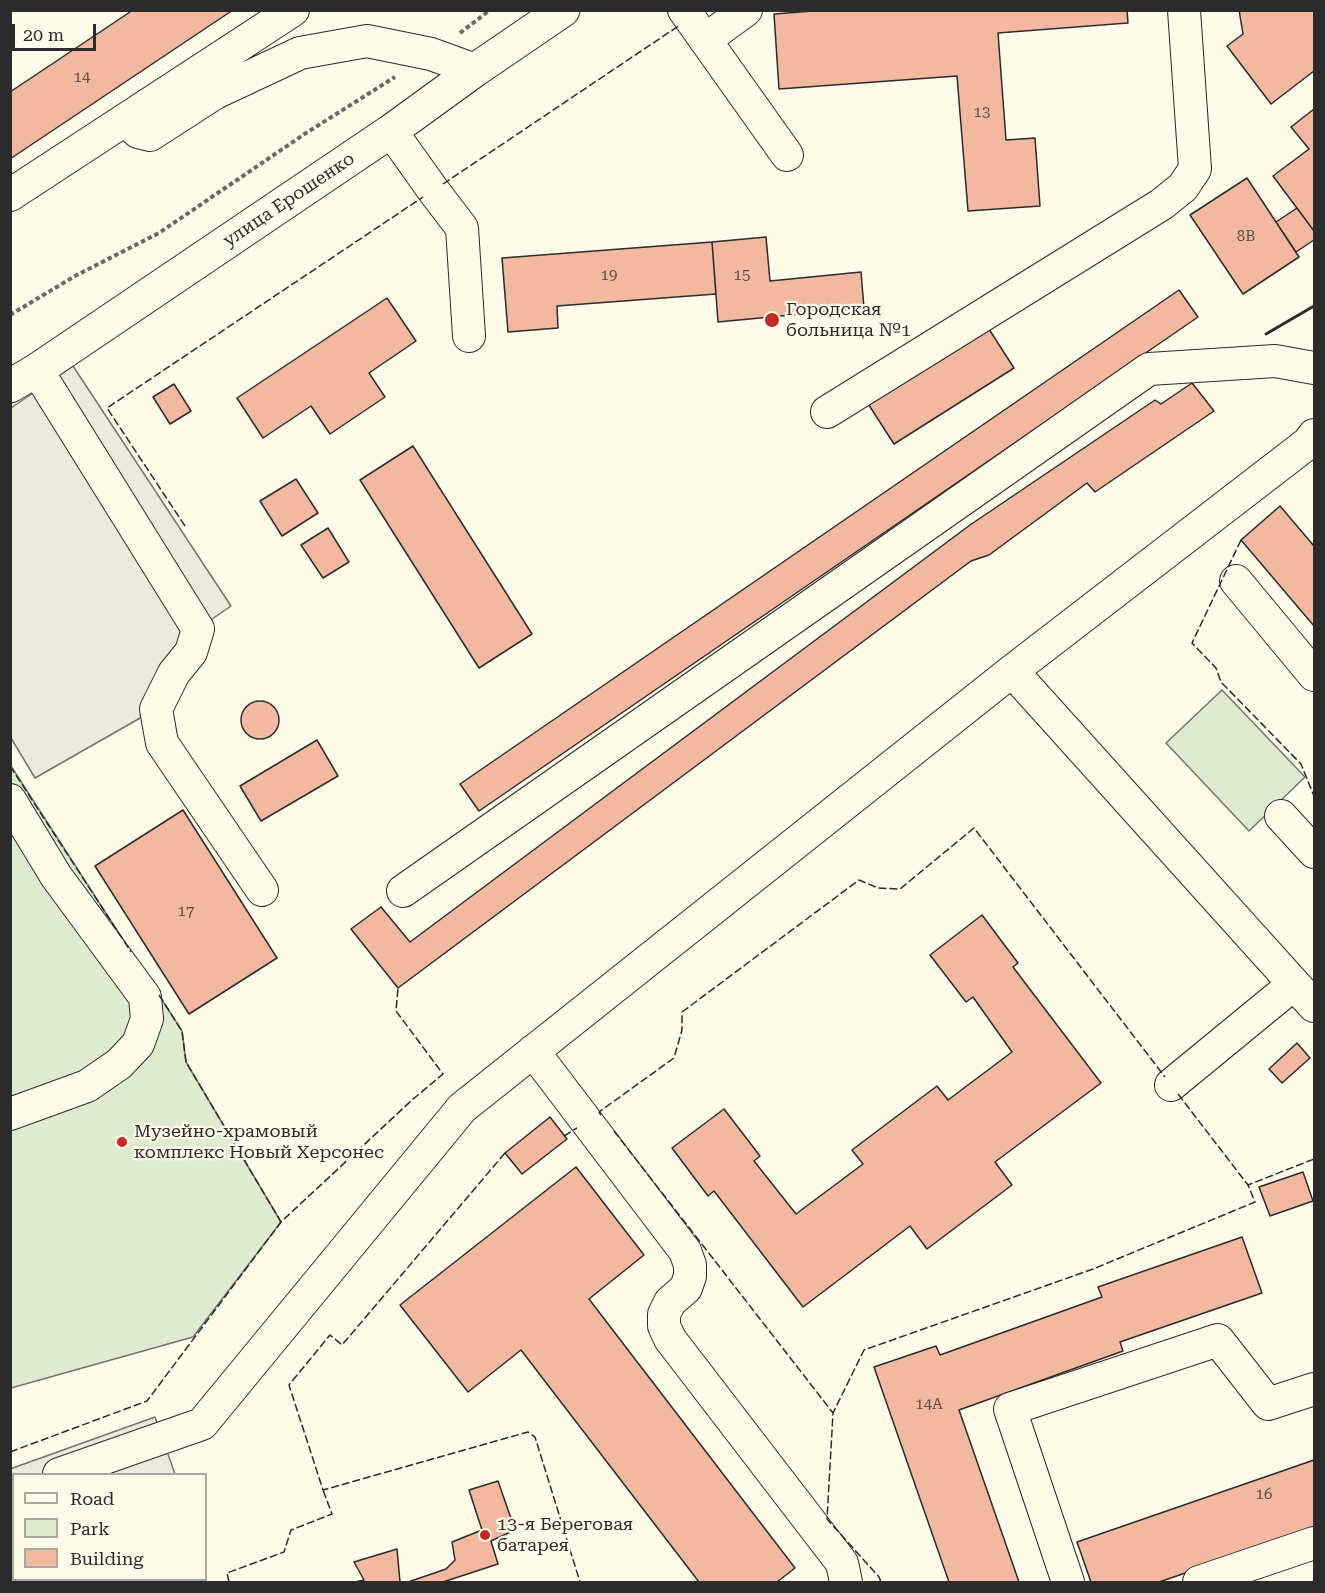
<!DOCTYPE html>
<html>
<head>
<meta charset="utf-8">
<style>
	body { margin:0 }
	#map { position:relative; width:1325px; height:1593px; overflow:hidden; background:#fdfbea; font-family:"Roboto Serif",serif }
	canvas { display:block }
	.frame { position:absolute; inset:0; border:12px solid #2b2b2b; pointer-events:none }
	.legend { position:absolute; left:12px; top:1473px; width:195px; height:108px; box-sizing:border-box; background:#fdfbea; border:2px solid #a9a89e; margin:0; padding:8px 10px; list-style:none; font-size:18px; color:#2b2b2b }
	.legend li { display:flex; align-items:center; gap:12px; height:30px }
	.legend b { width:30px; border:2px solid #a9a89e }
	.scale { position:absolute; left:12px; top:24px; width:84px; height:27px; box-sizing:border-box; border:3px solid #2b2b2b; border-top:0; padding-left:8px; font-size:18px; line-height:21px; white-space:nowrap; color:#2b2b2b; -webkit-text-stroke:4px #fdfbea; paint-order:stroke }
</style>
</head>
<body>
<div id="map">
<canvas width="1325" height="1593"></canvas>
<div class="frame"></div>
<ul class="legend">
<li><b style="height:8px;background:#fdfbea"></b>Road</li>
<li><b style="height:16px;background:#deebd1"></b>Park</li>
<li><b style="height:16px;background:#f2b8a0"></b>Building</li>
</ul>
<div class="scale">20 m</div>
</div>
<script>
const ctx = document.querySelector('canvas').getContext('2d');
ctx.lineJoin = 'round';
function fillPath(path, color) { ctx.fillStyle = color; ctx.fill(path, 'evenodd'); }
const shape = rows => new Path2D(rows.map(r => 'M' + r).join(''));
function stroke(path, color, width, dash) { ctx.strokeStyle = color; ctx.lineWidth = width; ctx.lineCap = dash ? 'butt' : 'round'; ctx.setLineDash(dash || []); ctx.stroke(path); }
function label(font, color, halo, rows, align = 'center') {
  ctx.font = font + ' "Roboto Serif",serif'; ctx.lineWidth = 4.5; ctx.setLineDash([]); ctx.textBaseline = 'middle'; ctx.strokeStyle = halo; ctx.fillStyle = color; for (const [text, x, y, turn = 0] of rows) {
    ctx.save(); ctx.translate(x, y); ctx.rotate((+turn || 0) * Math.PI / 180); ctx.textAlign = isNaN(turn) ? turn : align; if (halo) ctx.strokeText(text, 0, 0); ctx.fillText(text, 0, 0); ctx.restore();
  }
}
const green = shape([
	[1222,690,1305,777,1249,831,1166,743,1222,690],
	[11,766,182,1031,186,1062,281,1222,193,1337,11,1388,11,766]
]);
const parking = shape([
	[73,366,231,606,202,626,156,709,35,778,11,738,11,408,73,366],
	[155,1417,175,1474,14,1474,14,1580,140,1580,131,1582,11,1582,10,1469,155,1417]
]);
const building = shape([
	[133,10,233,10,10,159,10,92,133,10],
	[826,10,1127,10,1128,23,998,33,1006,140,1035,138,1040,206,968,211,957,76,779,89,774,14,826,10],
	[1239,10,1314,10,1314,71,1271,104,1227,46,1243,34,1239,10],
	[1314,109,1314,231,1273,176,1309,149,1291,127,1314,109],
	[1247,178,1299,257,1243,294,1190,215,1247,178],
	[1297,208,1314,231,1314,240,1296,252,1276,222,1297,208],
	[766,237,770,281,861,272,864,308,718,322,712,242,766,237],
	[712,242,716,294,557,306,558,328,508,332,502,258,712,242],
	[1179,290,1198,317,479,811,460,784,1179,290],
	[387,298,416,341,369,373,385,397,330,434,311,406,263,438,237,398,387,298],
	[985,323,1014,368,894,444,865,399,985,323],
	[1192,383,1214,411,1095,492,1087,483,989,555,971,561,398,988,351,929,381,907,410,942,970,525,1155,400,1161,404,1192,383],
	[174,384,191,411,170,424,153,397,174,384],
	[413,446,532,634,479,668,360,480,413,446],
	[296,479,318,513,282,536,260,501,296,479],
	[1280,506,1314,546,1314,626,1241,540,1280,506],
	[328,528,349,562,323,578,301,545,328,528],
	'241 720a19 19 0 1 1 38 0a19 19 0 1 1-38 0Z',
	[317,740,338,776,261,821,240,786,317,740],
	[183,810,277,958,189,1014,95,866,183,810],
	[982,915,1018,963,1013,967,1101,1083,995,1162,1012,1185,927,1249,910,1226,803,1307,714,1191,708,1196,672,1148,724,1109,760,1156,754,1161,796,1214,863,1164,852,1150,937,1086,948,1100,1012,1052,973,997,966,1002,930,955,982,915],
	[1297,1043,1310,1058,1282,1083,1269,1069,1297,1043],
	[550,1117,567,1139,522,1174,505,1153,550,1117],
	[576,1167,644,1255,589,1299,795,1568,777,1582,699,1582,521,1350,468,1392,400,1305,576,1167],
	[1303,1172,1313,1201,1270,1216,1259,1187,1303,1172],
	[1242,1237,1262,1293,1120,1342,1123,1351,959,1410,1019,1582,949,1582,874,1367,936,1346,940,1355,1102,1297,1098,1287,1242,1237],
	[1314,1460,1314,1529,1159,1582,1091,1582,1077,1542,1314,1460],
	[498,1481,515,1530,491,1541,498,1564,443,1582,408,1582,446,1569,455,1560,452,1542,482,1530,469,1490,498,1481],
	[397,1549,400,1582,355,1582,364,1580,354,1562,397,1549]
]);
const path = shape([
	[460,33,490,10],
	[10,315,75,276,159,233,306,133,395,77]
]);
const minor = shape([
	[684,10,787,155],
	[705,40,746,10],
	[125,120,138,132,150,135,215,93,300,53,367,41,431,54,475,70],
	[391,131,433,190,462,228,469,336],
	[10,195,293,10],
	[37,370,198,629,191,652,174,673,156,709,162,743,262,890],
	[827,412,1162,204,1183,187,1195,169,1184,10],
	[1236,581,1314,675],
	[1012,671,1314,1006],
	[10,800,56,876,145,997,147,1019,138,1044,119,1064,87,1086,10,1114],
	[1281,816,1314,852],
	[403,891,1149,369,1275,361,1314,368],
	[533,1051,685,1251,690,1265,690,1276,686,1288,670,1302,664,1314,664,1326,670,1339,842,1563,846,1582],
	[1171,1085,1294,984],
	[59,1474,202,1424,462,1108,1012,671,1308,443,1314,435],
	[10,1491,14,1490],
	[1068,1582,1010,1409,1218,1340,1268,1404,1314,1389],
	[1199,1582,1314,1543]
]);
const major = shape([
	[10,386,37,370,391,131,475,70,563,10]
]);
const fence = shape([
	[443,184,680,25],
	[185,526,107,408,423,197],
	[1241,540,1192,643,1216,668,1221,682,1301,764,1314,796],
	[10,766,131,952],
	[159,995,182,1031,186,1062,281,1222,412,1100,443,1074,396,1011,398,988],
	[1178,1094,1248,1185],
	[601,1115,599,1112,674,1058,682,1030,682,1012,859,880,878,888,900,889,974,828,1165,1077],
	[614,1131,833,1413],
	[564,1136,577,1128],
	[505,1153,342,1345,330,1335,289,1385,323,1490,528,1432,535,1437,580,1582],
	[10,1452,147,1401,281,1222],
	[229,1582,227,1573,284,1552,291,1530,332,1514,323,1490],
	[881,1582,879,1577,827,1519,833,1413,864,1350,1093,1269,1255,1202,1248,1185,1314,1159]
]);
const wall = shape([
	[1266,334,1314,306]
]);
const markers = [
	[772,320,8,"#c62828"],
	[122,1142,6,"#c62828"],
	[485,1535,6,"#c62828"]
];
const numberNames = [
	["14",82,78],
	["13",982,113],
	["8В",1246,237],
	["19",609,276],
	["15",742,276],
	["17",186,912],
	["14А",929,1405],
	["16",1264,1495]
];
const streetNames = [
	["улица Ерошенко",289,200,-34]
];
const poiNames = [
	["Городская",786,310],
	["больница №1",786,331],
	["Музейно-храмовый",134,1132],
	["комплекс Новый Херсонес",134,1153],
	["13-я Береговая",497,1525],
	["батарея",497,1546]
];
fillPath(green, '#deebd1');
stroke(green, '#74746e', 1.5);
fillPath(parking, '#eceadb');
stroke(parking, '#74746e', 1.5);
fillPath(building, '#f2b8a0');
stroke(building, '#2b2b2b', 1.5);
stroke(minor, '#2b2b2b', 34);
stroke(major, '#2b2b2b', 35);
stroke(path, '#6a6964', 4, [4.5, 3]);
stroke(minor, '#fdfbea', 32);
stroke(major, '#fdfbea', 33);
stroke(fence, '#2b2b2b', 1.5, [8, 3]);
stroke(wall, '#2b2b2b', 3);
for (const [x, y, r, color] of markers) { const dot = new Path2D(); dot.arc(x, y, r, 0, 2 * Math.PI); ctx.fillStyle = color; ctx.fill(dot); stroke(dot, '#fdfbea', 2); }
label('15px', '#5d4e48', null, numberNames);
label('18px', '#2b2b2b', '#fdfbea', streetNames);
label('18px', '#2b2b2b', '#fdfbea', poiNames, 'left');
</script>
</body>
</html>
